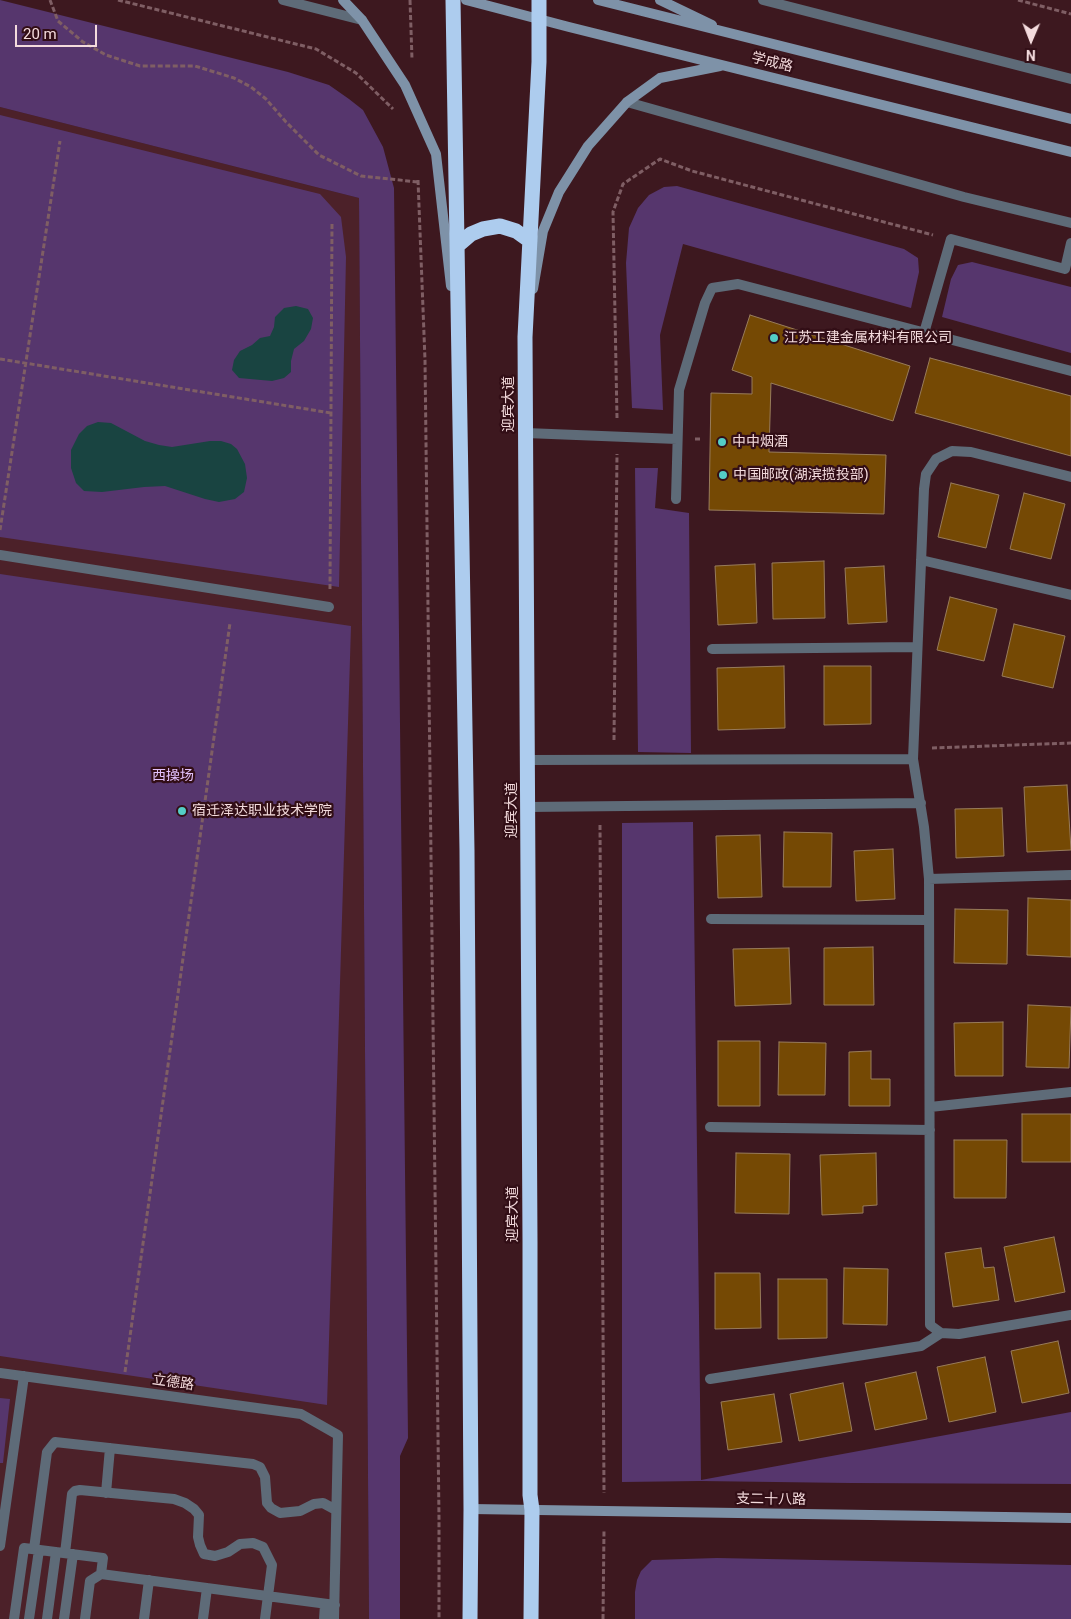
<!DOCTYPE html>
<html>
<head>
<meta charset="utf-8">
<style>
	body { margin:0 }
	#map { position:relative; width:1071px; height:1619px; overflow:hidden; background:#3d181f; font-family:Roboto,sans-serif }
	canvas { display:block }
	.north { position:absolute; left:1006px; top:15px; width:50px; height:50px; -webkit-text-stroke:4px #320e16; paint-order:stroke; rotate:181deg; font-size:14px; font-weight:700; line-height:20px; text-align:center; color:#f4dbdd }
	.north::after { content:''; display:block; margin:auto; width:18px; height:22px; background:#f4dbdd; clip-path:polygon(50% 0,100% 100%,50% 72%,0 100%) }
	.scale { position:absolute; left:15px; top:25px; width:82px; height:22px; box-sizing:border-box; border:2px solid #f4dbdd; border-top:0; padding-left:6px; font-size:15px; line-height:18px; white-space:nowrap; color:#f4dbdd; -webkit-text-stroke:4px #320e16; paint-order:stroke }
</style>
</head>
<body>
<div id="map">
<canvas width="1071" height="1619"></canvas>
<div class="north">N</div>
<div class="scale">20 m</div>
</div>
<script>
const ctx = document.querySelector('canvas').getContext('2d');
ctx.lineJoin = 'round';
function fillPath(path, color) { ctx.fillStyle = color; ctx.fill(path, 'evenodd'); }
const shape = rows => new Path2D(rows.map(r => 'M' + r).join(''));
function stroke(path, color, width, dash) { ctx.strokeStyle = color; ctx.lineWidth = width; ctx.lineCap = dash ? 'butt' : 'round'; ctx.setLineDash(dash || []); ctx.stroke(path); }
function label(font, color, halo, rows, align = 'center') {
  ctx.font = font + ' Roboto,"Noto Sans SC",sans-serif'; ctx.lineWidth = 4.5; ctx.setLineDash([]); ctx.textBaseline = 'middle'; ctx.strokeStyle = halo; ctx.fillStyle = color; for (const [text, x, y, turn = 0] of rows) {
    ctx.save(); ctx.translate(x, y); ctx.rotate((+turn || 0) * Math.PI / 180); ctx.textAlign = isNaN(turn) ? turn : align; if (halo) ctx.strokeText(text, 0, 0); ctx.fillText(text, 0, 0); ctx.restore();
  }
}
const built = shape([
	[0,107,359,198,369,1619,0,1619]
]);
const green = shape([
	[0,0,288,72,329,85,349,99,363,110,383,147,394,188,408,1438,400,1456,400,1619,369,1619,359,198,0,107],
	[0,115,320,194,341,217,346,257,339,587,0,537],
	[677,186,904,249,918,258,919,272,911,308,683,244,660,335,663,410,632,408,626,263,629,228,638,208,649,195,664,187],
	[972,262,1071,287,1071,353,942,317,951,279,958,265],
	[635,468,658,468,655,508,689,513,691,753,638,752],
	[0,574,351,626,327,1405,0,1356],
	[693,822,701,1480,1071,1412,1071,1484,850,1483,700,1481,622,1482,622,823],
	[0,1398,10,1399,3,1463,0,1463],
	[717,1558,1071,1565,1071,1619,635,1619,635,1592,637,1580,641,1571,652,1560]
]);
const water = shape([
	[296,306,308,309,313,318,311,329,304,341,294,349,291,361,291,372,284,378,272,381,239,378,232,370,234,360,240,351,252,345,260,338,270,336,274,327,275,317,284,308],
	[98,422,111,423,145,441,159,445,172,447,210,441,221,441,231,444,237,449,245,464,247,478,244,492,235,499,219,502,205,499,165,486,144,487,102,492,84,491,76,483,71,468,71,450,79,434,87,426]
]);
const building = shape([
	[750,315,910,366,893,421,771,383,769,452,886,455,884,514,709,510,711,393,752,394,752,377,732,370,750,315],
	[930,358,1071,396,1071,456,915,413,930,358],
	[951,483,999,495,986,548,938,537,951,483],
	[1024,493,1065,504,1051,559,1010,549,1024,493],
	[824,561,825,618,773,619,772,563,824,561],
	[755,564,757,623,718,625,715,566,755,564],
	[884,566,887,622,848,624,845,568,884,566],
	[950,597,997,609,984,661,937,650,950,597],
	[1014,624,1065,636,1053,688,1002,676,1014,624],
	[784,666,785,728,718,730,717,668,784,666],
	[824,666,871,666,871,724,824,725,824,666],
	[1067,785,1071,850,1027,852,1024,787,1067,785],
	[1002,808,1004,856,956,858,955,809,1002,808],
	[784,832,832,833,831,887,783,887,784,832],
	[760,835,762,897,718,898,716,836,760,835],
	[893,849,895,899,856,901,854,851,893,849],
	[1028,898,1071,900,1071,957,1027,955,1028,898],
	[955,909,1008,910,1007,964,954,963,955,909],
	[873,947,874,1005,824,1005,824,948,873,947],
	[789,948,791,1004,735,1006,733,949,789,948],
	[1028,1005,1071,1007,1069,1068,1026,1067,1028,1005],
	[1003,1022,1003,1076,955,1076,954,1023,1003,1022],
	[718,1041,760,1041,760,1106,718,1106,718,1041],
	[779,1042,826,1043,825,1095,778,1095,779,1042],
	[871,1051,871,1079,890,1079,890,1106,849,1106,849,1052,871,1051],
	[1022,1114,1071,1114,1071,1162,1022,1162,1022,1114],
	[954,1140,1007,1140,1006,1198,954,1198,954,1140],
	[736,1153,790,1154,789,1214,735,1213,736,1153],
	[876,1153,877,1205,863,1206,863,1213,822,1215,820,1155,876,1153],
	[1054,1237,1065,1292,1015,1302,1004,1247,1054,1237],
	[981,1248,984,1268,994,1267,999,1300,953,1307,945,1253,981,1248],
	[844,1268,888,1269,887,1325,843,1324,844,1268],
	[715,1273,760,1273,761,1328,715,1329,715,1273],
	[778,1279,827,1279,827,1338,778,1339,778,1279],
	[1058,1341,1069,1393,1022,1403,1011,1351,1058,1341],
	[985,1357,996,1412,949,1422,937,1367,985,1357],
	[916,1372,927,1419,875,1430,865,1383,916,1372],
	[843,1383,852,1431,799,1441,790,1394,843,1383],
	[774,1394,782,1442,728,1450,721,1402,774,1394]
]);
const path = shape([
	[50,0,58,21,83,42,106,55,140,66,195,66,234,78,251,87,266,99,286,122,319,155,361,176,418,182],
	[118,0,316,49,356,73,393,109],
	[410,0,412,59],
	[1018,0,1071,14],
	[418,180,425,360,439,1518,439,1619],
	[0,359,331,413],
	[617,418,613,212,623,184,660,159,692,171,933,235],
	[695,439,702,439],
	[0,530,60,141],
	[330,589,332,222],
	[614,740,617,454],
	[932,748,1071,743],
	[600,825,604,1493],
	[125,1372,230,623],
	[603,1619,604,1530]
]);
const lane = shape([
	[283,0,362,20],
	[763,0,1071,79],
	[627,102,964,197,1071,223],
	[924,333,951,239,1065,269,1071,243],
	[526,433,677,439],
	[1071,477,971,452,952,451,936,459,926,474,924,489,913,759,924,827,929,879,930,1325,941,1333,959,1334,1071,1315],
	[676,499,679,390,705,303,712,288,738,284,1071,371],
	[0,555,329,607],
	[921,560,1071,595],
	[712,649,917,647],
	[528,760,913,759],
	[528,807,921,803],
	[929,879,1071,875],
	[711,919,929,920],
	[930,1107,1071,1092],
	[710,1127,930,1130],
	[0,1373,301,1414,338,1435,334,1619],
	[710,1379,921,1346,941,1333],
	[106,1493,110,1448],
	[0,1546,24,1376],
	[34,1549,47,1452,55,1442,253,1464,260,1467,265,1477,267,1503,271,1508,280,1513,300,1511,314,1504,323,1503,336,1510],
	[65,1553,72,1494,75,1491,80,1490,174,1499,185,1503,194,1509,199,1515,198,1537,200,1545,204,1554,215,1556,228,1552,240,1544,253,1543,263,1547,272,1565,265,1619],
	[14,1619,24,1548,103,1558,101,1574,335,1605],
	[29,1619,39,1550],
	[47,1619,56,1552],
	[64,1619,73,1554],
	[85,1619,90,1581,101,1574],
	[144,1619,149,1580],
	[203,1619,207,1588],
	[324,1619,325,1604]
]);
const secondary = shape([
	[343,0,362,20,405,85,436,154,451,286],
	[466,0,569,27,1071,152],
	[598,0,1071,119],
	[660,0,712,25],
	[533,289,543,231,559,192,588,146,627,102,660,78,720,66],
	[471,1509,1071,1518]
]);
const highway = shape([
	[453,0,467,850,471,1509,470,1619],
	[457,246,471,234,483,229,500,226,516,231,530,241],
	[531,1619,532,1510,530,1495,530,1242,525,337,539,62,539,0]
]);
const markers = [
	[774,338,5,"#54cdc6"],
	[722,442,5,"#54cdc6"],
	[723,475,5,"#54cdc6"],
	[182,811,5,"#54cdc6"]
];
const streetNames = [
	["学成路",772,63,14],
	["迎宾大道",509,404,-90],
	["迎宾大道",512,810,-90],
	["迎宾大道",513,1214,-90],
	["立德路",173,1383,8],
	["支二十八路",771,1500,1]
];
const poiNames = [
	["江苏工建金属材料有限公司",784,338],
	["中中烟酒",732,442],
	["中国邮政(湖滨揽投部)",733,475],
	["宿迁泽达职业技术学院",192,811]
];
const parkNames = [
	["西操场",173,776]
];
fillPath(built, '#4c2129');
fillPath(green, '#56366d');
fillPath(water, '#194441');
fillPath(building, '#754904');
stroke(building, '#987c5b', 1);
stroke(path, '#7f5e64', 3, [5, 2.5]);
stroke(lane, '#5e6b78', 10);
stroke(secondary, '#7e92a8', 10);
stroke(highway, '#adccee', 15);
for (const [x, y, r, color] of markers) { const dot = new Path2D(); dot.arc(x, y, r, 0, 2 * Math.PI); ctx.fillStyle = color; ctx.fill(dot); stroke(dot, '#320e16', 2); }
label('14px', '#f4dbdd', '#320e16', streetNames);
label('14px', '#f4dbdd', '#320e16', poiNames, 'left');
label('14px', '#e3c2fe', '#320e16', parkNames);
</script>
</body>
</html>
